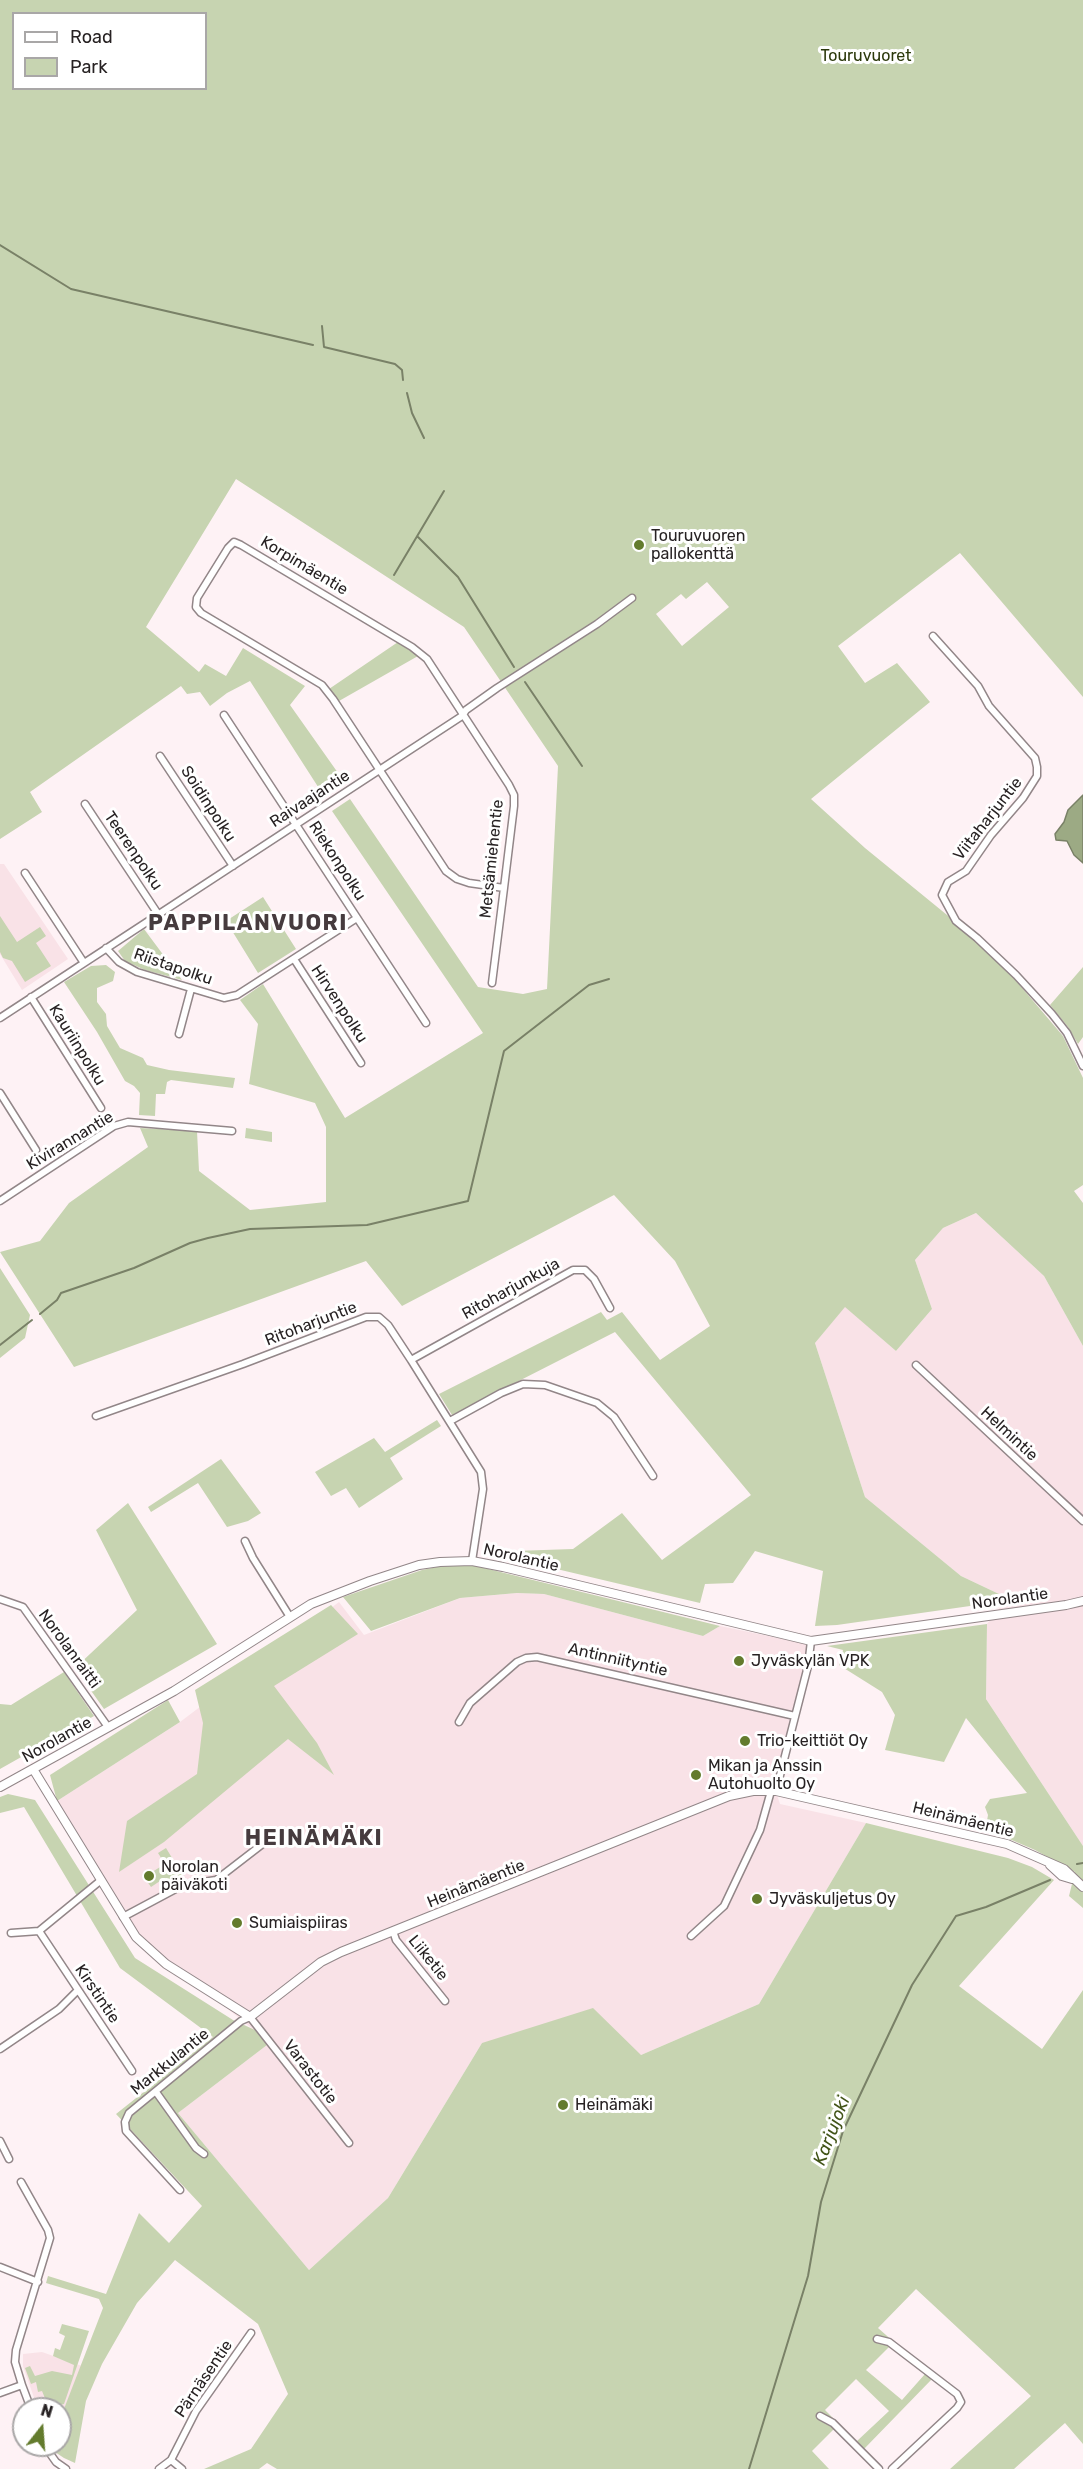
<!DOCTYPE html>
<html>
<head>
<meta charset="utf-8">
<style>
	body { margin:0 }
	#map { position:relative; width:1083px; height:2469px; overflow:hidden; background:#fef2f5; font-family:Rubik,sans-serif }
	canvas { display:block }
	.legend { position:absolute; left:12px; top:12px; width:195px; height:78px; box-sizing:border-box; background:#fff; border:2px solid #a9a7a7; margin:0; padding:8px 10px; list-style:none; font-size:18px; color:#272223 }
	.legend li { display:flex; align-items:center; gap:12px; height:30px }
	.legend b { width:30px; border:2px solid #a9a7a7 }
	.north { position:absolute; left:12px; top:2397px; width:60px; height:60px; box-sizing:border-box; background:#fff; border:2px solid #a9a7a7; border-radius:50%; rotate:17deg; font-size:16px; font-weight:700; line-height:24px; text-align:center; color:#272223 }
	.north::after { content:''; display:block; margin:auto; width:21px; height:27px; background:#637b2d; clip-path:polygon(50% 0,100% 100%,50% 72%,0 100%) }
</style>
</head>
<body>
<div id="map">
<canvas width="1083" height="2469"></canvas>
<ul class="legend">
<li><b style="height:8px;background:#fff"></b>Road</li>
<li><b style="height:16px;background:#c7d4b1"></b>Park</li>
</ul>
<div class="north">N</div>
</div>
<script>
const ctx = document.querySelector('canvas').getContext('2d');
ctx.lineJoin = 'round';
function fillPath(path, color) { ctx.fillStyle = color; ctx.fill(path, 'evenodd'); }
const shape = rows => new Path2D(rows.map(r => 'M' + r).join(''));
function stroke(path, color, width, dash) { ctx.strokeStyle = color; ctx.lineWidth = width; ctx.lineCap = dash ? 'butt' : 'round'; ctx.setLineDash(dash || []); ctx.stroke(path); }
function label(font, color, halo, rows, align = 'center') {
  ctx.font = font + ' Rubik,sans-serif'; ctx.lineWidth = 6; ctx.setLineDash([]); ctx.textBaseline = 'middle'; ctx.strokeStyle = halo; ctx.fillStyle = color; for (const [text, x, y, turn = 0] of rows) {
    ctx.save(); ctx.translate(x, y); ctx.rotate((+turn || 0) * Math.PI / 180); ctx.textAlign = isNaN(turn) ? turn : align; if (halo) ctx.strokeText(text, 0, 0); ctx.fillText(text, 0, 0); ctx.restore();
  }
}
const built = shape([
	[0,864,4,864,68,959,22,990,0,954],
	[976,1213,1044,1276,1083,1346,1083,1846,986,1699,987,1624,1005,1601,999,1594,961,1576,865,1497,815,1343,845,1306,896,1351,932,1309,915,1260,943,1228],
	[517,1593,544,1594,703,1636,720,1626,807,1644,806,1664,775,1789,780,1804,866,1823,759,2004,641,2055,482,2043,388,2198,309,2270,178,2113,267,2045,254,2030,158,1953,141,1937,128,1915,188,1884,186,1880,125,1911,57,1801,180,1722,339,1602,364,1635,460,1598],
	[42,2352,82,2366,62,2414,68,2433,60,2436,60,2409,38,2409,23,2366,23,2354]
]);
const green = shape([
	[0,0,1083,0,1083,697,960,553,838,646,865,683,897,663,930,702,811,799,865,848,963,928,1012,976,1063,1036,1083,1078,1083,1185,1074,1191,1083,1203,1083,1346,1044,1276,976,1213,943,1228,915,1260,932,1309,896,1351,845,1307,815,1343,865,1497,961,1576,999,1594,1005,1601,837,1625,815,1626,823,1571,755,1551,733,1583,705,1584,700,1603,485,1552,573,1549,622,1513,662,1560,751,1495,615,1332,452,1415,439,1394,601,1312,607,1320,622,1312,660,1360,710,1326,675,1261,614,1195,402,1306,366,1261,74,1367,0,1252,40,1241,69,1203,148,1147,140,1128,197,1131,199,1171,250,1210,326,1202,326,1127,315,1103,249,1084,258,1024,240,1000,263,984,345,1118,483,1033,332,811,350,799,478,987,523,994,547,989,558,766,464,627,236,479,146,627,199,672,205,664,226,676,243,648,305,686,290,705,343,780,322,793,250,681,227,693,210,706,200,692,187,694,181,686,30,792,42,812,0,839],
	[14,14,206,14,206,88,14,88],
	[707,582,729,607,682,646,656,614,681,594,686,599],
	[398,642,418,656,339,701,329,689],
	[263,897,296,949,258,973,226,921],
	[0,916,17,942,40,927,46,936,36,943,51,966,25,982,12,961,3,958,0,952],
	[144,929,182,980,145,970,125,961,118,951],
	[106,965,115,972,113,981,97,988,97,1002,106,1014,107,1026,120,1048,143,1058,147,1065,169,1070,235,1078,233,1088,171,1080,167,1082,165,1094,156,1094,155,1116,139,1115,140,1093,134,1086,125,1081,97,1032,64,982,91,966],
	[1083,967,1083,1037,1078,1044,1068,1027,1050,1005],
	[246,1128,272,1132,272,1142,245,1138],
	[0,1268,30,1315,25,1338,0,1358],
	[437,1420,441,1426,390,1458,403,1479,359,1508,346,1488,331,1496,315,1472,374,1438,385,1452],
	[221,1459,261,1513,248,1521,227,1527,198,1483,151,1512,148,1507],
	[128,1503,217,1644,104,1709,75,1668,137,1610,96,1530],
	[472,1565,720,1626,703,1636,544,1594,517,1593,460,1598,371,1631,343,1597,422,1570,442,1566],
	[331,1605,358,1634,274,1686,317,1743,334,1775,288,1739,164,1842,119,1872,127,1821,197,1774,203,1723,195,1690],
	[987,1624,986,1699,1083,1846,1083,1908,1069,1896,1075,1872,1035,1850,1007,1838,985,1832,988,1815,985,1807,990,1799,1027,1793,966,1718,944,1762,885,1750,895,1715,882,1692,839,1665,843,1650,827,1646],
	[64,1672,94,1716,0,1769,0,1704,11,1705],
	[168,1700,180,1722,57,1801,50,1775],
	[8,1794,35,1800,135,1958,233,2020,255,2030,267,2045,178,2113,309,2270,388,2198,482,2043,593,2008,641,2055,759,2004,866,1823,1008,1858,1032,1867,1054,1880,959,1986,1042,2049,1083,1990,1083,2444,1065,2423,1014,2469,950,2469,1031,2396,916,2289,878,2328,894,2342,866,2370,902,2400,925,2374,932,2379,864,2449,857,2441,889,2411,856,2379,825,2410,839,2424,812,2451,829,2469,277,2469,267,2463,259,2469,204,2469,251,2449,288,2394,258,2324,175,2260,137,2303,102,2364,86,2401,75,2463,64,2458,55,2452,52,2445,60,2445,60,2436,67,2433,62,2414,103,2308,99,2299,46,2283,48,2276,106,2294,139,2213,169,2243,202,2206,116,2114,213,2037,120,1968,24,1807,0,1813,0,1797],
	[166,1848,183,1876,165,1886,160,1881,151,1887,144,1877,165,1864,158,1853],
	[62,2324,89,2331,64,2404,49,2408,42,2391,38,2392,36,2382,31,2384,25,2368,30,2366,35,2376,52,2371,72,2375,74,2365,53,2356,55,2348,60,2350,65,2336,59,2333]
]);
const water = shape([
	[1083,795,1083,863,1074,855,1067,841,1056,840,1055,834,1064,822,1068,810,1083,795]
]);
const stream = shape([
	[0,245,71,289,313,345],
	[322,326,324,347,395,364,402,370,403,380],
	[407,393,412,413,424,438],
	[418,537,458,577,514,667],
	[394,575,444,491],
	[525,682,582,766],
	[40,1314,57,1300,61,1293,134,1268,190,1243,208,1238,250,1229,367,1225,468,1201,504,1051,589,985,609,979],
	[0,1345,32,1320],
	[1077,1864,1083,1863],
	[749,2469,808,2276,821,2202,843,2131,912,1985,956,1916,986,1907,1050,1880]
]);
const minor = shape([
	[933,636,978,686,989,706,1035,758,1037,767,1037,776,1023,798,991,835,966,871,948,882,942,895,956,921,977,938,1016,975,1052,1014,1067,1033,1083,1066],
	[224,715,426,1023],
	[160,756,233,866],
	[85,804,158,914],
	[25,873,84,963],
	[106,948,119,962,137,972,224,998,237,995,357,918],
	[294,959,361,1063],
	[492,983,504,888,514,806,514,795,509,785,427,659,412,647,241,545,234,542,228,548,197,598,196,607,201,613,322,685,333,699,446,871,457,879,469,883,504,888],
	[31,997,101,1108],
	[0,1018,462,716,466,710,497,688,597,624,632,598],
	[179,1034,191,989],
	[0,1093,36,1150],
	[0,1201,114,1126,128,1122,232,1131],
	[411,1360,573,1270,585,1270,594,1279,610,1308],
	[916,1365,1083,1521],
	[96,1416,243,1364,366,1317,379,1317,388,1325,411,1360,481,1472,483,1489,472,1561],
	[450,1421,501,1393,523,1384,545,1385,597,1403,614,1417,653,1476],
	[245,1541,253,1558,290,1617],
	[0,1599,23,1607,108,1727],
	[459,1722,470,1703,517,1662,526,1658,537,1657,795,1716],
	[776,1791,808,1666,811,1641],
	[123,1917,183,1885,216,1880,273,1836],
	[39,1931,132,2071],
	[393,1931,396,1940,445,2001],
	[11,1933,39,1931,100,1881],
	[691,1936,724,1906,760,1830,771,1791],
	[0,2049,59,2009,78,1990],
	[156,2092,196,2148,204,2154],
	[0,2141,9,2159],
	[21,2182,48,2230,50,2238,16,2350,15,2362,22,2385],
	[180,2190,126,2131,125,2122,129,2113,241,2021,250,2017,349,2143],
	[0,2267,38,2282],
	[877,2339,889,2342,957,2394,961,2402,957,2408,892,2469],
	[0,2393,22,2385,31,2409],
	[820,2416,833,2423,879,2469],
	[44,2445,56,2462,66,2469],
	[171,2460,182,2469],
	[159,2469,171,2460,196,2411,251,2333]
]);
const tertiary = shape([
	[33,1769,136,1937,166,1964,250,2017,321,1962,341,1952,729,1796,753,1791,776,1791,1007,1844,1064,1869,1083,1887],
	[0,1787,174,1691,311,1604,370,1581,419,1565,440,1562,472,1561,503,1567,811,1641,1066,1605,1083,1601],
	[1050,1865,1062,1876,1072,1879]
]);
const markers = [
	[639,545,6,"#637b2d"],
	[739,1661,6,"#637b2d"],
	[745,1741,6,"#637b2d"],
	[696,1775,6,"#637b2d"],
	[149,1876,6,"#637b2d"],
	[757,1899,6,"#637b2d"],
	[237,1923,6,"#637b2d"],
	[563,2105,6,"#637b2d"]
];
const parkNames = [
	["Touruvuoret",866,56]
];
const poiNames = [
	["Touruvuoren",651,536],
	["pallokenttä",651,554],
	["Jyväskylän VPK",751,1661],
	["Trio-keittiöt Oy",757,1741],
	["Mikan ja Anssin",708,1766],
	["Autohuolto Oy",708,1784],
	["Norolan",161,1867],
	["päiväkoti",161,1885],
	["Jyväskuljetus Oy",769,1899],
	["Sumiaispiiras",249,1923],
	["Heinämäki",575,2105]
];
const streetNames = [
	["Korpimäentie",304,566,31],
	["Raivaajantie",310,799,-33],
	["Soidinpolku",208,804,57],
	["Viitaharjuntie",988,819,-52],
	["Teerenpolku",133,851,56],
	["Metsämiehentie",492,859,-84],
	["Riekonpolku",337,861,57],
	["Riistapolku",173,967,19],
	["Hirvenpolku",339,1004,57],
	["Kauriinpolku",77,1045,58],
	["Kivirannantie",70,1141,-31],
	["Ritoharjunkuja",511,1289,-29],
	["Ritoharjuntie",311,1324,-21],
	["Helmintie",1009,1434,43],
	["Norolantie",521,1558,13],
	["Norolantie",1010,1599,-8],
	["Norolanraitti",69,1649,54],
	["Antinniityntie",618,1660,13],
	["Norolantie",57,1740,-29],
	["Heinämäentie",963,1820,14],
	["Heinämäentie",476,1884,-22],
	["Liiketie",428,1958,51],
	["Kirstintie",97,1994,56],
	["Markkulantie",170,2062,-39],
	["Varastotie",310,2072,52],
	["Pärnäsentie",204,2379,-56]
];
const waterNames = [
	["Karjujoki",832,2131,-69]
];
const districtNames = [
	["PAPPILANVUORI",248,924],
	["HEINÄMÄKI",314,1839]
];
fillPath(built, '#f9e2e7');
fillPath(green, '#c7d4b1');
fillPath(water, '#9caa84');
stroke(water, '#798167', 1.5);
stroke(stream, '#798167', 2);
stroke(minor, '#928688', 9);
stroke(tertiary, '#928688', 10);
stroke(minor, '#fff', 6);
stroke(tertiary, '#fff', 8);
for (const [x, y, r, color] of markers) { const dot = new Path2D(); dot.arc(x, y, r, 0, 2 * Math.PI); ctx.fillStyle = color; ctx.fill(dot); stroke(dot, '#fff', 2); }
label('16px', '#2b380b', '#fff', parkNames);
label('16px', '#272223', '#fff', poiNames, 'left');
label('16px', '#272223', '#fff', streetNames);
label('italic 18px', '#425418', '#fff', waterNames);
ctx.letterSpacing = '1.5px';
label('bold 22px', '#463b3e', '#fff', districtNames);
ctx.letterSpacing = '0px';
</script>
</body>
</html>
